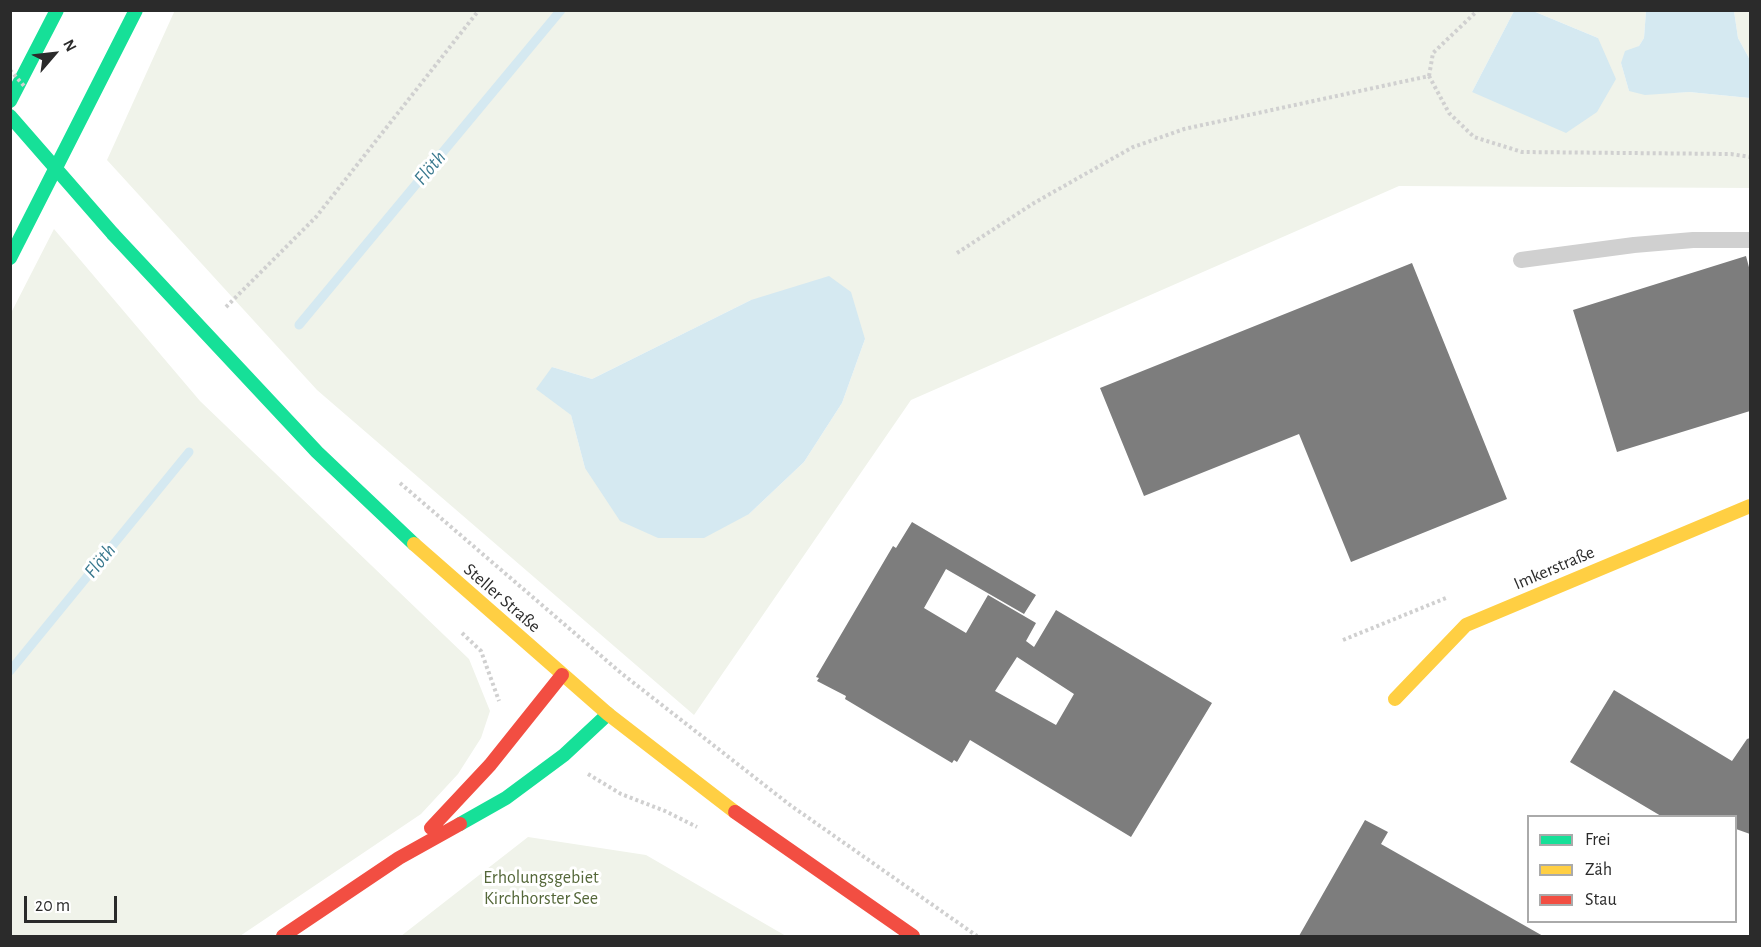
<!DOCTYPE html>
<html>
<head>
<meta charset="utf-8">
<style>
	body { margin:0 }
	#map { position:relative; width:1761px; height:947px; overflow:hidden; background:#fff; font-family:"Alegreya Sans",sans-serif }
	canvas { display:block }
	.frame { position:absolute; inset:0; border:12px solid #2b2b2b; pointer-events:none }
	.legend { position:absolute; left:1527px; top:815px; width:210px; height:108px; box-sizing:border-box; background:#fff; border:2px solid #aaa; margin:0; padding:8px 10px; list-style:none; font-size:18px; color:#2b2b2b }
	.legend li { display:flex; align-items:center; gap:12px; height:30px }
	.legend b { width:30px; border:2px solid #aaa }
	.north { position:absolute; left:24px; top:24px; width:60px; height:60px; -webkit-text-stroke:4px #fff; paint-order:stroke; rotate:62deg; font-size:16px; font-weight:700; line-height:24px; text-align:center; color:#2b2b2b }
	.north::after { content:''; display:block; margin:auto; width:21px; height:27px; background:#2b2b2b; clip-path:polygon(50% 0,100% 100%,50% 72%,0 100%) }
	.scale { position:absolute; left:24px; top:896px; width:93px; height:27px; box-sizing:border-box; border:3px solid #2b2b2b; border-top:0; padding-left:8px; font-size:18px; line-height:21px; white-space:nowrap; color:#2b2b2b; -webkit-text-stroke:4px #fff; paint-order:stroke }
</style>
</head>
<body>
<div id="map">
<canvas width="1761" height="947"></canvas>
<div class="frame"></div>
<ul class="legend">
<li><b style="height:8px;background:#16e098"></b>Frei</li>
<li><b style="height:8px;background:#ffcf43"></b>Zäh</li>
<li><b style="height:8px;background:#f24e42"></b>Stau</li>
</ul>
<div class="north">N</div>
<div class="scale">20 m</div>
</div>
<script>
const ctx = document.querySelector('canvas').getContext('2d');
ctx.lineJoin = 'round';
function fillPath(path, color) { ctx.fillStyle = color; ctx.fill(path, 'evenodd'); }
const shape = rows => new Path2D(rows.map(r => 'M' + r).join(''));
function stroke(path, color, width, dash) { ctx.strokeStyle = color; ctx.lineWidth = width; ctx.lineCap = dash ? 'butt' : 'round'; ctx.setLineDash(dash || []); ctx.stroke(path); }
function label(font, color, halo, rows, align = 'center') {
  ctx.font = font + ' "Alegreya Sans",sans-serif'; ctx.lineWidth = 6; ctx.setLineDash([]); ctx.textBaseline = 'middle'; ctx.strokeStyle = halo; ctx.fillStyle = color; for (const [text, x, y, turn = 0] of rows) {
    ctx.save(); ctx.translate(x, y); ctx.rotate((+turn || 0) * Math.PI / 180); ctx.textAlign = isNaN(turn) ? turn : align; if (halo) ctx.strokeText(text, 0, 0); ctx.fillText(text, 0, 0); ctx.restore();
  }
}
const green = shape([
	[175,10,1514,11,1472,92,1598,38,1533,11,1646,11,1644,38,1639,46,1621,63,1629,91,1669,93,1689,92,1750,98,1750,188,1399,186,911,400,694,715,317,390,107,160],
	[751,300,865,339,842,403,804,462,749,514,585,468,571,415,552,367,592,379],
	[1734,11,1750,11,1750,60,1738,38],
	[54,229,200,401,469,659,490,711,481,738,458,774,421,814,240,936,11,936,11,313],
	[528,837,646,855,786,936,401,936]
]);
const water = shape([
	[1514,11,1533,11,1598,38,1616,79,1597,112,1566,133,1472,92],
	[1646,11,1734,11,1738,38,1750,60,1750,98,1689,92,1645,95,1629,91,1621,63,1625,51,1639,46,1644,38],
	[829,276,851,292,865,339,842,403,804,462,749,514,704,538,658,538,620,521,585,468,571,415,536,389,552,367,592,379,751,300]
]);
const stream = shape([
	[299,325,561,10],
	[10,671,189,452]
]);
const building = shape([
	[1746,256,1750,271,1750,411,1617,452,1573,310],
	[1412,263,1507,499,1351,562,1299,434,1144,496,1100,388],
	[912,522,1036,595,1024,614,946,569,924,608,966,633,988,595,1036,623,1026,641,1034,647,1056,610,1212,703,1131,837,970,740,957,762,954,760,952,763,845,699,846,696,817,681,819,678,816,677,893,546,896,548],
	[1017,657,1074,694,1056,725,995,691],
	[1614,690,1732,761,1747,739,1750,738,1750,834,1736,829,1736,816,1661,816,1570,762],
	[1365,820,1388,832,1381,844,1543,936,1299,936]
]);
const path = shape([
	[1429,76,1433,53,1477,11],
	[957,253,1034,203,1133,147,1184,129,1429,76,1449,113,1474,137,1522,152,1731,154,1750,157],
	[226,307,316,217,479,10],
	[400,483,621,673,790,805,977,936],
	[462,633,481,651,499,701],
	[1343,640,1446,598],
	[588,774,621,794,665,811,697,827]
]);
const lane = shape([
	[1521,260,1634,245,1693,240,1750,240]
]);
const fast = shape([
	[10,101,57,10],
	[113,234,317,452,414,544],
	[10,258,136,10],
	[460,824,506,798,564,755,608,714]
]);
const slow = shape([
	[414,544,608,714,735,812],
	[1395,699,1466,625,1750,506]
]);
const jam = shape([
	[735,812,913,936],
	[431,828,490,765,562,675],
	[283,936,399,858,460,824]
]);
const pathBridge = shape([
	[10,70,25,87]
]);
const fastBridge = shape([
	[10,116,113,234]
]);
const streetNames = [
	["Imkerstraße",1554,568,-23],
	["Steller Straße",502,598,41]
];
const parkNames = [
	["Erholungsgebiet",541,878],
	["Kirchhorster See",541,899]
];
const waterNames = [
	["Flöth",430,168,-50],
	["Flöth",100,561,-51]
];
fillPath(green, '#f0f3ea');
fillPath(water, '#d5e9f1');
stroke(stream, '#d5e9f1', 9);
fillPath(building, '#7d7d7d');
stroke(path, '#d0d0d0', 4, [3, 3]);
stroke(lane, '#d0d0d0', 16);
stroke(fast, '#16e098', 14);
stroke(slow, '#ffcf43', 14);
stroke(jam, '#f24e42', 14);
stroke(pathBridge, '#d0d0d0', 4, [3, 3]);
stroke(fastBridge, '#16e098', 14);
label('18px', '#2b2b2b', '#fff', streetNames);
label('18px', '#546739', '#fff', parkNames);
label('italic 20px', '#39788e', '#fff', waterNames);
</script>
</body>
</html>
